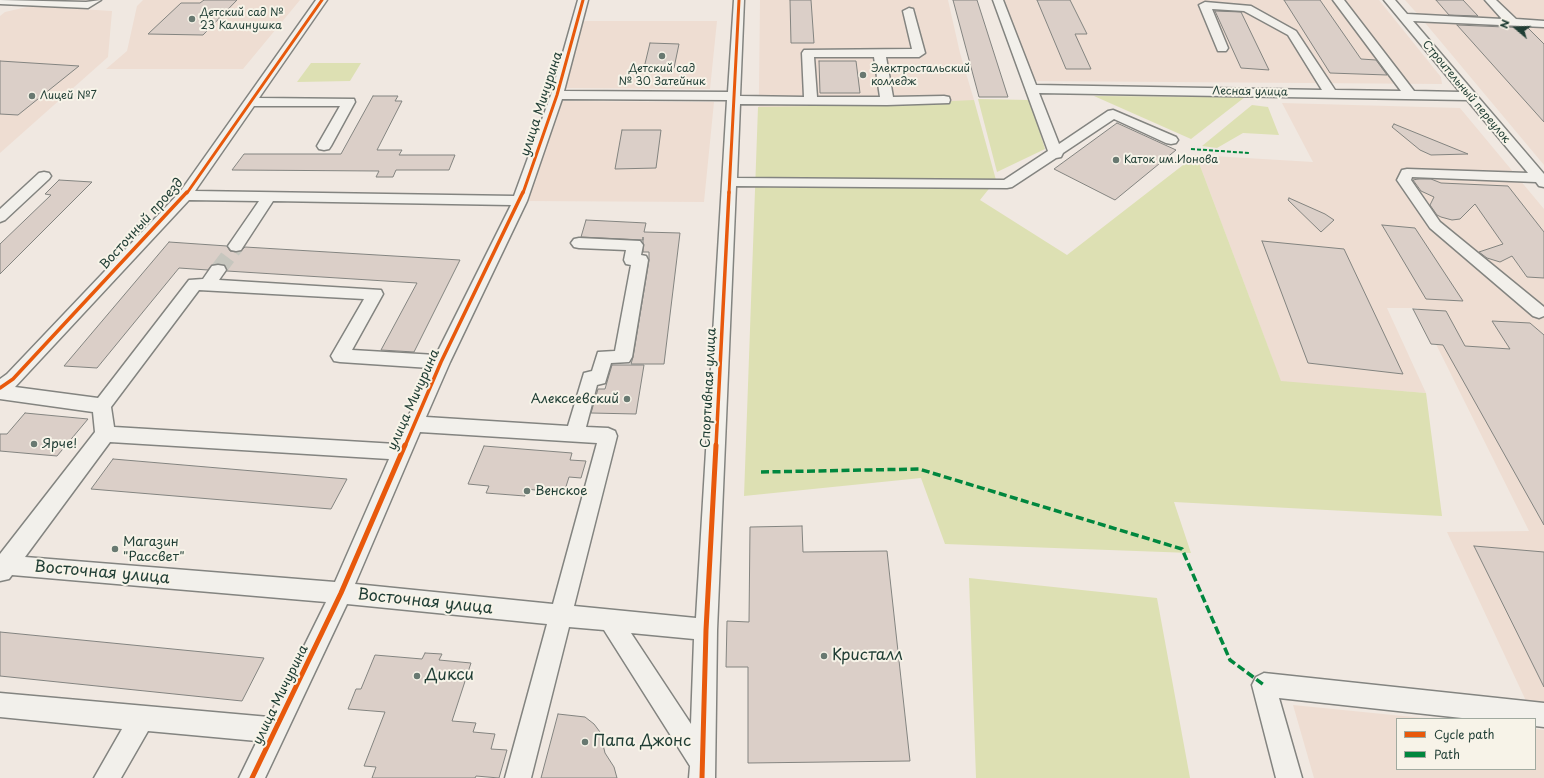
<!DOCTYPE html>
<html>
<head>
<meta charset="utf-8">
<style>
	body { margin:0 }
	#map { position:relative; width:1544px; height:778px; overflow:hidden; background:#f0e8e1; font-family:"Playpen Sans",sans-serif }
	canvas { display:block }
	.legend { position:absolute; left:1396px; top:718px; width:140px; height:52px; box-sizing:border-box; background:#f7f3e8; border:1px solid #a1aaa0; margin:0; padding:5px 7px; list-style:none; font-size:12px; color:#1f3d34 }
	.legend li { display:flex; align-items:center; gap:8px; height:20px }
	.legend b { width:20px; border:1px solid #a1aaa0 }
	.north { position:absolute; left:1496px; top:8px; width:40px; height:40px; -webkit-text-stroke:3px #f7f3e8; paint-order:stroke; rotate:289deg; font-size:11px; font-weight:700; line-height:16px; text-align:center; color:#1f3d34 }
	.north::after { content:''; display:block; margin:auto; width:14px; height:18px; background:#1f3d34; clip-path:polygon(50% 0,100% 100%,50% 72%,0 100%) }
</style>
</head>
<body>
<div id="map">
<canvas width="1544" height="778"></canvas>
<ul class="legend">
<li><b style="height:5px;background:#e8590c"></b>Cycle path</li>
<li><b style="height:5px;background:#00873e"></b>Path</li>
</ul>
<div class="north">N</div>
</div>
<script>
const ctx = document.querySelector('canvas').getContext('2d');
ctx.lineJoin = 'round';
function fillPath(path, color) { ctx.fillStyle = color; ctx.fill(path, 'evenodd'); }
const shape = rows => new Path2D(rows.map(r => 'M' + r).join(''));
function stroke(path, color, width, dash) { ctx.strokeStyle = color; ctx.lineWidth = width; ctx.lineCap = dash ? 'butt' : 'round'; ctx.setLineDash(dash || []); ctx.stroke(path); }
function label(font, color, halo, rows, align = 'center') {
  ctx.font = font + ' "Playpen Sans",sans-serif'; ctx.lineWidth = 4; ctx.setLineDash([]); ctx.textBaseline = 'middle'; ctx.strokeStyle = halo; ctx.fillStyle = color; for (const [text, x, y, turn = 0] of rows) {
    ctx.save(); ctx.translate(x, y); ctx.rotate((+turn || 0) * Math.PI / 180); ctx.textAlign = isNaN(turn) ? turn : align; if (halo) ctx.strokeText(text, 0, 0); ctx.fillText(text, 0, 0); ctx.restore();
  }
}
const built = shape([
	[143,0,300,0,243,69,106,69,127,51,137,6],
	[760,0,948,0,960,53,974,100,758,173],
	[1004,0,1379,0,1441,77,1442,84,1034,81],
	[1405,0,1544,0,1544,165,1421,18],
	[31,6,112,11,108,57,0,153,0,16,5,12],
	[583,21,717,21,710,89,562,88],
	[557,101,714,102,704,202,525,201],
	[1282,103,1460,108,1544,209,1544,705,1527,703,1447,532,1529,531,1418,308,1387,308,1426,393,1281,382,1196,155,1313,162],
	[1293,705,1433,719,1397,719,1397,769,1535,769,1535,729,1544,730,1544,778,1314,778]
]);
const green = shape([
	[311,63,361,63,350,81,297,82],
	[1094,96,1245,97,1191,139],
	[978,99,1030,100,1045,149,997,172],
	[974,100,996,180,980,200,1067,255,1196,155,1281,381,1426,393,1442,516,1174,502,1191,553,945,544,921,478,744,496,758,107,867,105],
	[1252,105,1268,107,1279,135,1243,133,1217,148,1202,146],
	[969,578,1157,598,1190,778,976,778]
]);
const building = shape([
	[204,0,237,0,203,35,148,34,181,3,200,3,204,0],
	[790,0,811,0,814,43,791,43,790,0],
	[953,0,977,0,1008,97,979,97,953,0],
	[1037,0,1070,0,1087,34,1075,34,1091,69,1066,69,1037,0],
	[1284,0,1320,0,1361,59,1376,60,1387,75,1330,73,1284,0],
	[1436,0,1463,0,1478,16,1449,15,1436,0],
	[1215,11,1241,12,1269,70,1241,68,1215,11],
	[1457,25,1528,28,1544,44,1544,122,1457,25],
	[650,43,679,44,674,68,644,68,650,43],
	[0,61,79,66,18,115,0,114,0,61],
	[819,61,856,61,860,93,820,93,819,61],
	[373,96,398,96,395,101,402,101,377,150,402,150,399,155,455,155,449,170,396,170,393,177,376,177,379,171,232,170,244,154,341,154,373,96],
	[1117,123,1176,150,1115,200,1054,169,1117,123],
	[1394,124,1468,154,1431,155,1420,150,1392,127,1394,124],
	[622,130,661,130,656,168,615,169,622,130],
	[1418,179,1431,179,1441,183,1508,186,1544,232,1544,278,1527,277,1512,256,1500,262,1487,258,1479,252,1503,244,1475,204,1460,219,1452,220,1441,217,1437,215,1430,205,1434,197,1421,191,1413,180,1418,179],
	[59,180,92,182,0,274,0,244,51,195,45,194,59,180],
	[1289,198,1325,214,1334,220,1321,232,1288,200,1289,198],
	[586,220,646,223,644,232,680,233,664,364,631,364,633,357,649,260,649,252,643,252,643,237,643,240,581,237,586,220],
	[1382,225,1415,228,1463,301,1426,299,1382,225],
	[1262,241,1344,249,1403,374,1308,363,1262,241],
	[169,242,227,246,230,251,236,252,241,251,245,247,460,260,414,352,381,350,417,283,227,271,225,265,218,264,212,265,208,270,179,268,97,368,64,366,169,242],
	[1413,309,1446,311,1465,346,1510,349,1492,321,1530,323,1544,335,1544,525,1443,345,1431,344,1413,309],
	[612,365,644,365,636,414,591,413,598,389,605,389,612,365],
	[25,413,88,419,57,456,0,451,0,434,7,434,25,413],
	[484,446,572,453,570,460,586,461,581,478,569,477,564,493,526,489,525,496,486,493,489,486,468,484,484,446],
	[113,459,347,479,331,509,91,489,113,459],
	[802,526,803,552,887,551,910,761,748,763,748,667,726,667,727,621,749,622,750,527,802,526],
	[1474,546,1544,552,1544,687,1474,546],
	[0,632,264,658,242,701,0,676,0,632],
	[425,653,442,654,439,660,471,663,452,721,476,723,473,732,495,734,491,749,507,750,499,778,476,776,475,778,372,778,376,767,364,766,385,712,348,709,356,689,361,689,375,655,422,659,425,653],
	[558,714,585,717,594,724,600,732,605,753,614,767,617,778,541,778,558,714]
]);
const minorTunnel = shape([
	[218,270,236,246]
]);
const minor = shape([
	[0,0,86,2,101,0,88,8,0,4,0,0],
	[316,0,327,0,259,98,354,99,355,102,331,146,329,149,324,150,319,149,317,146,340,106,254,106,195,191,514,196,551,95,578,0,588,0,564,91,728,92,734,0,744,0,740,96,804,97,802,53,804,50,912,49,903,11,909,8,913,9,925,53,919,57,886,57,893,97,944,96,949,97,950,100,949,103,887,105,740,104,737,178,1004,180,1048,151,993,0,1003,0,1036,85,1322,90,1288,35,1244,11,1212,9,1228,48,1226,51,1218,51,1199,5,1205,2,1251,6,1296,31,1335,90,1401,91,1333,0,1344,0,1414,91,1460,92,1384,0,1395,0,1407,14,1502,19,1485,0,1496,0,1516,19,1544,21,1544,27,1413,21,1544,174,1544,187,1539,186,1536,182,1412,177,1411,180,1440,222,1544,307,1544,316,1539,318,1533,316,1430,228,1397,180,1402,170,1407,169,1528,173,1467,100,1039,93,1059,144,1108,111,1113,110,1176,137,1178,140,1176,143,1171,144,1166,143,1114,119,1063,153,1061,157,1056,158,1012,187,1007,188,736,186,717,630,715,778,689,778,690,766,604,630,569,627,531,778,505,778,547,624,347,604,265,778,239,778,257,741,148,731,121,778,94,778,122,729,0,717,0,693,269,717,326,602,12,575,9,579,0,581,0,554,95,432,93,412,0,399,0,379,7,374,180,192,316,0],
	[814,57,874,57,880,97,817,97,814,57],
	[562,99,727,100,696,618,574,606,617,436,615,431,608,428,586,427,597,385,605,383,611,363,629,362,632,357,648,260,646,256,641,255,643,245,640,241,579,238,574,239,571,243,574,247,579,248,626,250,624,260,626,264,631,265,615,351,598,352,592,371,584,373,568,426,426,417,450,362,527,201,562,99],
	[189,200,259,201,228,246,231,250,236,251,241,250,273,201,511,205,436,355,352,350,383,294,381,290,219,280,226,270,224,266,218,265,212,266,203,279,189,280,98,398,15,387,189,200],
	[199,290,364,299,331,356,334,361,340,362,430,368,396,444,114,427,111,407,199,290],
	[420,432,597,443,553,604,355,584,420,432],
	[110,442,389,459,335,582,25,557,110,442],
	[631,633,694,639,691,724,631,633],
	[44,172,49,173,51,176,49,179,5,220,0,222,0,209,39,173,44,172],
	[1264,673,1544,703,1544,727,1535,726,1535,719,1471,719,1279,698,1302,778,1276,778,1252,685,1256,677,1264,673]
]);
const quietFar1 = shape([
	[1191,149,1249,153]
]);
const quiet = shape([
	[761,472,919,469,1182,549,1230,660,1264,685]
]);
const cyclewayFar2 = shape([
	[187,193,322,0],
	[523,193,557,95,583,0],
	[729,193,739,0]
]);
const cyclewayFar1 = shape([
	[0,388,13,379,187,192],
	[405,446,441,362,523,192],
	[716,446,729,192]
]);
const cycleway = shape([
	[252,778,341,593,405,445],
	[702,778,706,630,716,445]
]);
const markers = [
	[192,19,4,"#687971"],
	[662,56,4,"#687971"],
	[863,75,4,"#687971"],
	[32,96,4,"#687971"],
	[1116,160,4,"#687971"],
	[627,399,4,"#687971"],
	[34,444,4,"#687971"],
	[527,491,4,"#687971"],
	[115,549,4,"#687971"],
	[824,656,4,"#687971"],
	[417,676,4,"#687971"],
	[585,742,4,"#687971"]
];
const farPoinames = [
	["Детский сад №",200,13],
	["23 Калинушка",200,26],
	["Детский сад",662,69,"center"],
	["№ 30 Затейник",662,82,"center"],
	["Электростальский",871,69],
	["колледж",871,82],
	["Лицей №7",40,96],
	["Каток им.Ионова",1124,160]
];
const farStreetnames = [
	["Лесная улица",1250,92,1],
	["Строительный переулок",1466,92,50]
];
const streetNames = [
	["улица Мичурина",542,104,-72],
	["Восточный проезд",142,224,-48],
	["Спортивная улица",709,388,-87],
	["улица Мичурина",414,400,-66],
	["улица Мичурина",281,695,-64]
];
const poiNames = [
	["Алексеевский",619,399,"right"],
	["Ярче!",42,444],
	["Венское",535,491],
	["Магазин",123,542],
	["\"Рассвет\"",123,557]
];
const nearStreetnames = [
	["Восточная улица",102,573,5],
	["Восточная улица",425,602,6]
];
const nearPoinames = [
	["Кристалл",832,656],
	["Дикси",425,676],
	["Папа Джонс",593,742]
];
fillPath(built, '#eeddd2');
fillPath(green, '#dde0b3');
fillPath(building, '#dbcfc8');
stroke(building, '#838480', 1);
stroke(minorTunnel, '#c6c6be', 16, [16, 8]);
stroke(minor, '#838480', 3);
fillPath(minor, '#f2f0eb');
stroke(quietFar1, '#00873e', 2, [4, 2]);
stroke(quiet, '#00873e', 3.5, [8, 3.5]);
stroke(cyclewayFar2, '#e8590c', 3);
stroke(cyclewayFar1, '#e8590c', 3.5);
stroke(cycleway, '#e8590c', 5);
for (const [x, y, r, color] of markers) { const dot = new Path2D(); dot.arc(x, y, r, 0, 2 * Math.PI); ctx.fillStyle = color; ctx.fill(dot); stroke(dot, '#f7f3e8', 1.5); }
label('11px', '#1f3d34', '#f7f3e8', farPoinames, 'left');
label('11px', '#1f3d34', '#f7f3e8', farStreetnames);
label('13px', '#1f3d34', '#f7f3e8', streetNames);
label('13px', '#1f3d34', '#f7f3e8', poiNames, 'left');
label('16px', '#1f3d34', '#f7f3e8', nearStreetnames);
label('16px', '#1f3d34', '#f7f3e8', nearPoinames, 'left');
</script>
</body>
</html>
